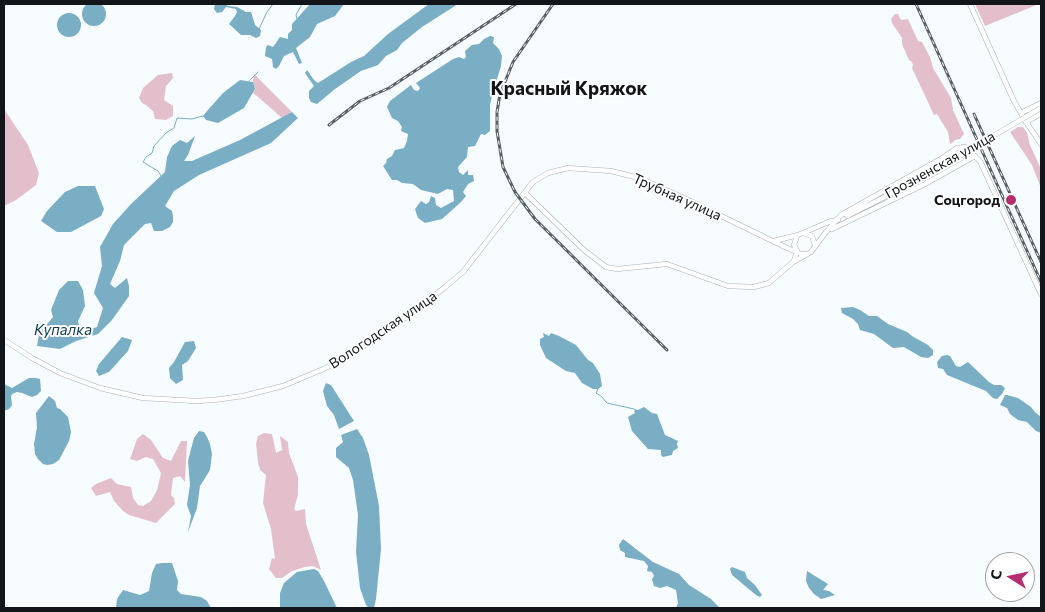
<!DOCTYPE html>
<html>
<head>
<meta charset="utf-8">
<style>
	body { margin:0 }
	#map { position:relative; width:1045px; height:612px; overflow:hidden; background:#f6fcff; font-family:Commissioner,sans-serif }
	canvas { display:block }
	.frame { position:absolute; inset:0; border:5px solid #121618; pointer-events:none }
	.north { position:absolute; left:985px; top:552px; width:50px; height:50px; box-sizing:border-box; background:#fff; border:1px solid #a0a2a3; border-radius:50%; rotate:280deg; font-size:14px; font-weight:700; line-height:20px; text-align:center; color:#121618 }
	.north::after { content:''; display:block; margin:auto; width:18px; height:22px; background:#b52d6f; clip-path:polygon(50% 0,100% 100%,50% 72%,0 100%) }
</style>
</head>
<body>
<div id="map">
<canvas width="1045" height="612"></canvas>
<div class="frame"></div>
<div class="north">С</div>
</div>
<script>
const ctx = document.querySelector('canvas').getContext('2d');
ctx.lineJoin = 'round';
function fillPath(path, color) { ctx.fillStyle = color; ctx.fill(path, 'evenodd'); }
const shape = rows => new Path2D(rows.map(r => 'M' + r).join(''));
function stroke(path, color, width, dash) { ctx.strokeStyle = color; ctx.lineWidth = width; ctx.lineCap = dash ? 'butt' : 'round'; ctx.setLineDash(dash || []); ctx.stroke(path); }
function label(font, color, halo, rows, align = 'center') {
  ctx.font = font + ' Commissioner,sans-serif'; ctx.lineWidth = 4; ctx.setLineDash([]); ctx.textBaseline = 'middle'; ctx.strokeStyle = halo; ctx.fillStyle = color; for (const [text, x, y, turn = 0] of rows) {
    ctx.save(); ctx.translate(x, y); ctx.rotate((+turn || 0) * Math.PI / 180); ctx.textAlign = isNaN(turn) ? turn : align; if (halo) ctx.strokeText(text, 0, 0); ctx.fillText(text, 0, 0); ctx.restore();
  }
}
const green = shape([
	[975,4,1039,4,985,26],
	[895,14,898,14,901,20,908,19,918,41,922,42,930,57,933,68,951,98,953,110,964,134,960,139,955,140,952,143,950,144,948,132,940,119,937,114,934,115,912,68,913,65,912,62,909,60,902,44,902,38,892,23,891,19],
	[172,73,173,78,166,86,164,100,173,106,173,116,166,120,155,119,153,111,146,105,142,103,139,98,143,88,158,75],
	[254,74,292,112,282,118,257,96,253,93,255,89,253,82],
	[4,109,28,145,39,173,36,185,16,200,4,206],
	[1018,127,1023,127,1027,133,1030,145,1041,169,1041,188,1032,165,1010,132],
	[264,433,272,434,276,453,282,450,280,436,288,442,289,453,298,477,298,495,294,509,296,511,305,509,306,524,321,570,313,566,305,567,292,571,282,578,276,578,269,569,272,558,275,559,271,529,263,503,266,475,260,470,258,462,256,444,258,436],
	[143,434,151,440,163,458,171,461,181,441,187,441,185,482,180,476,173,478,171,495,174,498,175,504,156,523,129,515,123,511,114,501,110,492,96,496,91,488,96,484,111,478,117,484,131,487,133,498,138,505,143,506,151,501,157,490,161,473,153,459,146,457,137,461,130,459,137,439]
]);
const water = shape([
	'82 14a12 12 0 1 1 24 0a12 12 0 1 1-24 0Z',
	[215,4,225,4,228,6,237,7,246,12,251,12,255,25,261,30,260,36,256,38,250,35,241,35,229,24,235,16,237,12,236,9,226,7,222,12,217,13,214,9],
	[310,4,344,4,335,16,317,24,310,37,296,48,302,63,299,64,293,52,284,56,279,66,276,69,273,67,272,59,265,56,266,47,268,45,273,47,280,37,288,39,288,34,292,30,292,24],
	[429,4,458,4,422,27,402,43,397,50,386,56,378,65,361,71,335,89,317,104,311,102,309,98,309,91,314,86,305,73,307,70,314,80,318,83,351,62,364,56,388,34],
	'57 25a12 12 0 1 1 24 0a12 12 0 1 1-24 0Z',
	[490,36,494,37,493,43,499,49,502,56,501,66,493,92,490,105,490,131,485,135,481,134,475,146,468,147,467,157,458,167,459,172,463,175,468,170,468,175,473,175,474,181,468,184,463,192,466,196,461,202,442,219,425,223,418,218,415,209,421,201,426,204,429,202,431,196,435,198,436,205,441,208,454,201,453,190,447,189,438,194,421,190,413,184,402,183,397,180,392,180,383,166,386,163,387,159,392,156,395,150,404,148,407,141,408,134,401,131,402,127,398,121,392,118,387,107,390,101,411,85,414,90,418,91,420,88,416,83,453,59,459,57,464,59,466,57,465,51,472,45,479,44,484,39],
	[240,80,253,82,255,89,244,108,218,123,206,120,203,116,208,110,223,93],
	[292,112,298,118,271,143,199,175,174,191,165,206,172,211,173,216,173,222,170,227,162,231,154,231,151,223,145,224,124,245,120,261,110,284,115,288,127,278,129,286,129,296,112,320,98,334,76,341,60,349,37,346,39,334,53,317,51,310,59,290,68,281,78,281,83,290,85,306,78,321,80,329,88,330,97,327,103,308,94,293,102,266,100,247,113,224,131,204,165,172,167,157,172,146,180,140,187,143,195,136,188,155,184,161,192,161,240,140],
	[78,186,95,186,104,209,101,216,71,232,57,232,41,221,47,211,65,192],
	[853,307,860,310,869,316,877,316,888,324,907,332,912,336,928,345,933,350,933,355,928,358,921,357,904,347,893,348,874,334,860,330,858,324,853,319,842,313,841,308],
	[543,333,549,336,551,333,559,336,576,345,588,360,593,363,600,374,602,386,598,389,593,389,582,383,575,373,566,371,546,358,540,345,540,339,544,337],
	[122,337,132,340,128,351,109,372,99,376,96,371,99,364],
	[194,341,196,348,188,361,182,365,183,380,176,384,170,378,169,368,174,362,185,342],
	[947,355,950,356,956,366,960,367,968,362,989,382,994,385,1001,385,1005,388,1002,394,997,399,993,398,986,391,947,375,943,369,938,368,937,362,942,356],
	[29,378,36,378,40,379,41,391,37,395,32,397,22,393,17,392,12,394,11,397,12,405,9,409,4,411,4,384,12,388],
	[326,383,331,385,354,421,339,429,334,415,327,406,323,391],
	[1005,395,1007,395,1018,398,1031,407,1035,412,1041,417,1041,433,1036,431,1027,422,1018,420,1010,414,1007,408,1000,405],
	[49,396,55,401,57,408,60,409,68,417,71,432,69,441,59,460,53,464,47,465,43,464,38,459,35,454,34,444,37,427,36,413],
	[644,407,652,413,657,414,665,435,678,441,677,444,678,448,673,451,672,455,663,457,661,455,661,450,648,449,632,431,628,417,635,413,634,409,638,410],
	[357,429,363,438,369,455,379,506,381,549,376,599,374,608,369,608,366,605,360,588,356,552,358,515,353,480,349,468,336,457,336,448,343,442,341,435],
	[199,431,204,432,207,437,210,444,212,454,210,470,200,486,197,508,188,532,191,516,187,505,190,485,188,461,194,438],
	[623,539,653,562,679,574,689,585,711,599,720,608,676,608,678,603,676,590,667,586,660,588,654,586,652,579,654,576,652,572,647,571,648,566,644,561,625,557,625,553,620,550,619,545],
	[162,563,172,563,178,581,177,590,181,594,201,597,207,601,211,608,116,608,117,599,123,590,140,595,149,591,152,573,156,564],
	[732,567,745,572,747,578,755,585,762,595,760,597,756,595,732,575,730,569],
	[314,569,318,571,324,581,337,608,280,608,280,593,284,583,297,572],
	[807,571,828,584,823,590,829,591,835,595,821,599,814,594,809,588,806,581]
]);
const stream = shape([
	[297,19,296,15,302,4],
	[259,29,267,12,273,4],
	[249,81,258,72],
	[161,176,158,171,143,162,146,157,152,153,154,146,166,133,174,128,177,118,192,119,203,116],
	[598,389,596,393,601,396,607,403,634,409]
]);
const secondary = shape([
	[970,4,1014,101,1026,122,1041,144],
	[1021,113,1041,103],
	[1030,113,1041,113],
	[1026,122,1040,114],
	[525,193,584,250,606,267,617,269,667,264,728,286,754,287,769,283,793,262,811,252,826,232,841,215,939,160,957,148,965,147,980,161,1041,294],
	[847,216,918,180],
	[832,229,925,184,975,156],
	[803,233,812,236,815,245],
	[774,241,798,235,831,221,838,220],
	[794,261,797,251,794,245,797,236],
	[4,340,32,358,60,373,100,388,143,398,196,401,214,400,243,396,283,386,321,370,346,358,397,324,444,288,463,272,533,182,548,173,568,168,611,171,639,178,682,197,785,247,801,254,807,254]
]);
const rail = shape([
	[553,4,513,62,500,94,497,112,497,131,503,167,515,192,535,219,667,350],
	[916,4,1041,282],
	[974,114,1041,262],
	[329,125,360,101,389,88,516,4]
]);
const secondaryBridge = shape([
	[918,180,1041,108]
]);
const markers = [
	[1011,200,6,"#b52d6f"]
];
const streetNames = [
	["Грозненская улица",940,165,-29],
	["Трубная улица",677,197,24],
	["Вологодская улица",383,330,-34]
];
const poiNames = [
	["Соцгород",1000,200]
];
const waterNames = [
	["Купалка",63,330]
];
const districtNames = [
	["Красный Кряжок",569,89]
];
fillPath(green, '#e3bfcb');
fillPath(water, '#7aaec5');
stroke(stream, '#7aaec5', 1);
stroke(secondary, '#a8b1b6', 5.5);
stroke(secondary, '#fff', 4.5);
stroke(rail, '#5a5f61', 3);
stroke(rail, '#fff', 1, [4]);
stroke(secondaryBridge, '#a8b1b6', 5.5, []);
stroke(secondaryBridge, '#fff', 4.5);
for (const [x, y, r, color] of markers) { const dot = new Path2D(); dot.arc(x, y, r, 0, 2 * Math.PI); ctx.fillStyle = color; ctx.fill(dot); stroke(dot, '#fff', 2); }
label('14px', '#121618', '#fff', streetNames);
label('bold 14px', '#121618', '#fff', poiNames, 'right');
label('italic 15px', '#0b3a4b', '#fff', waterNames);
label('bold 19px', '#121618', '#fff', districtNames);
</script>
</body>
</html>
